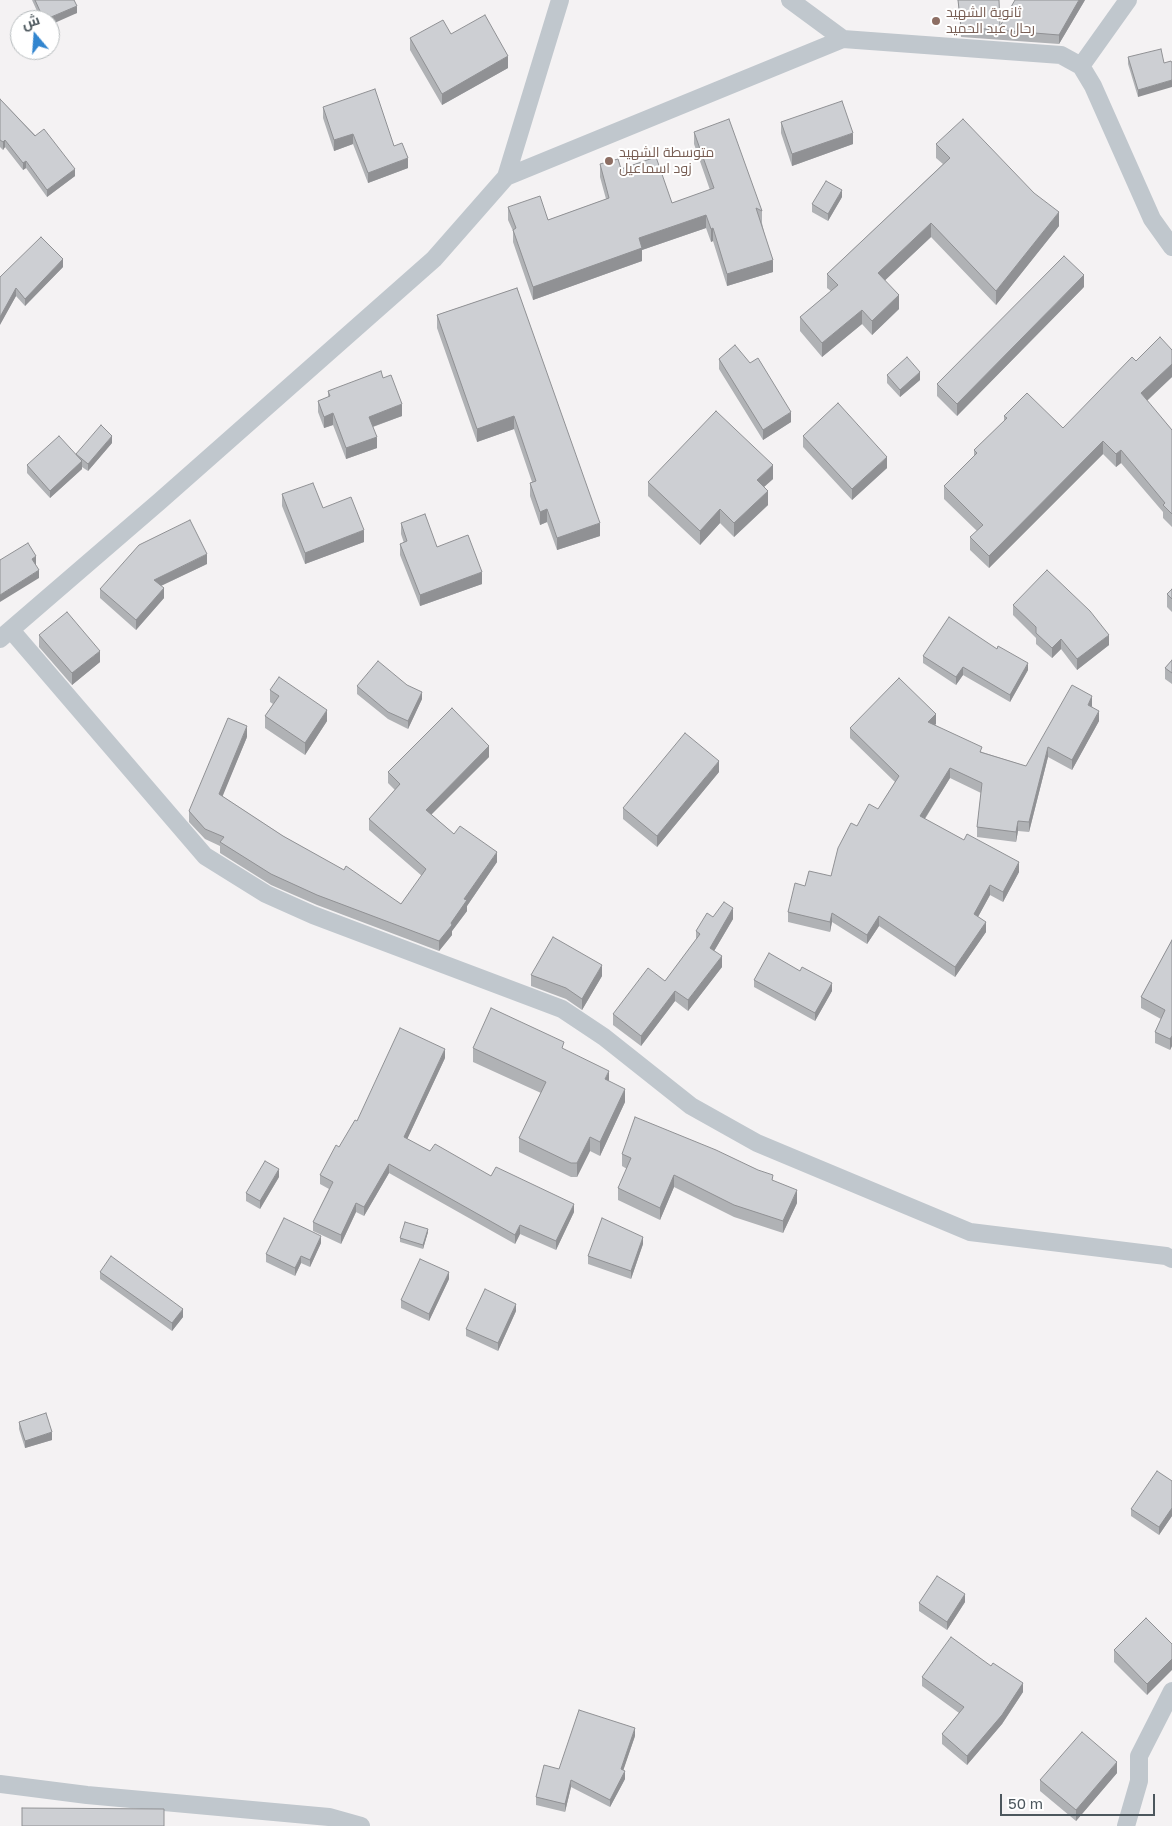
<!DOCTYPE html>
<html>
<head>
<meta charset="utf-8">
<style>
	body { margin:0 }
	#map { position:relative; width:1172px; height:1826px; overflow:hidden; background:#f4f2f3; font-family:"Golos Text",Cairo,sans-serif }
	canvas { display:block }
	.north { position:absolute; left:10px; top:10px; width:50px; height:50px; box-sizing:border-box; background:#fff; border:1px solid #b7bcbe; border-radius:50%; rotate:342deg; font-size:14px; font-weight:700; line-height:20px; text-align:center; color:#4c575d }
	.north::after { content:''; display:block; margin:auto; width:18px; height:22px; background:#3285cf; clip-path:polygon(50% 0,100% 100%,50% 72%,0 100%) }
	.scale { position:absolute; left:1000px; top:1794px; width:155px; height:22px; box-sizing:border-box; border:2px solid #4c575d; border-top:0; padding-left:6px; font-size:15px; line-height:18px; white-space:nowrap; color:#4c575d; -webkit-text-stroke:4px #fff; paint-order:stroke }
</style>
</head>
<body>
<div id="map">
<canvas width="1172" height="1826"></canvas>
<div class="north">ش</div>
<div class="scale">50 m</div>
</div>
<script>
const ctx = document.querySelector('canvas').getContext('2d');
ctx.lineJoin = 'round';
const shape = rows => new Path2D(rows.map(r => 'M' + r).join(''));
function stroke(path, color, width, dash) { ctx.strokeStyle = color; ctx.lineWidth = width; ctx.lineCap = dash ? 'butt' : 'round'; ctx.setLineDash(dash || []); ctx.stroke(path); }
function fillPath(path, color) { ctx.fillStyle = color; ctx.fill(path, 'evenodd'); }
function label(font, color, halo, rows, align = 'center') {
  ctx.font = font + ' "Golos Text",Cairo,sans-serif'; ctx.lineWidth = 4; ctx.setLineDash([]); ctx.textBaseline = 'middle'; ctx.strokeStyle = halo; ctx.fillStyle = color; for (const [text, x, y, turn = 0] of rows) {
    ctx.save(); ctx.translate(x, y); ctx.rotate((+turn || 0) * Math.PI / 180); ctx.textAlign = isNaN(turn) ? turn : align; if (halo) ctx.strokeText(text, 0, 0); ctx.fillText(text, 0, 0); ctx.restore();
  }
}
const minor = shape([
	[790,0,843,39,1061,55,1081,66,1093,86,1152,219,1172,247],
	[1081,66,1128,0],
	[506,177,843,39],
	[11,630,205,856,266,894,313,915,562,1009,604,1037,691,1106,757,1143,970,1232,1166,1256,1172,1259],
	[0,639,160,501,434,259,506,177,560,0],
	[0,1784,87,1795,329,1817,361,1826],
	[1126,1826,1139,1781,1139,1756,1172,1691]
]);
const wall = shape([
	[32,0,74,0,77,13,50,20,41,20],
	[958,0,999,0,1000,26,1085,0,1059,44,961,37],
	[451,34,508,68,442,105,410,50,410,38],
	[1128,57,1164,63,1138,97,1128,64],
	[0,99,75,176,47,197,26,168,23,170,5,147,3,150,0,147],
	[323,107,408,168,368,183,353,144,334,151,323,118],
	[781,122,853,144,792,166,781,133],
	[694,132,762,211,762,223,773,272,727,286,713,241,711,242,706,228,642,250,642,261,533,300,513,242,513,231,508,220,508,207,548,220,606,199,600,177,600,164,621,169,672,203,710,190,694,144],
	[936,144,1059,226,996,305,931,237,885,280,899,309,872,335,862,324,822,357,800,331,800,317,831,291,827,288,827,274,943,164,936,158],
	[842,197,828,221,812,212,812,204],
	[63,267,25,306,16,296,0,324,0,277],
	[1084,287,957,416,937,396,937,384],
	[517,288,600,536,557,550,547,522,540,525,530,496,530,483,532,482,514,429,477,442,437,328,437,315],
	[1172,350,1172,377,1147,401,1172,430,1172,527,1163,518,1163,512,1121,463,1116,467,1103,454,989,568,970,550,970,537,977,531,944,499,944,486,974,456,974,450,1004,421,1004,416,1063,428,1136,361],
	[719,359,750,363,791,422,763,440,719,369],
	[887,375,920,380,900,397,887,383],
	[383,378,402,416,373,427,377,448,346,459,333,425,324,428,318,412,318,401,328,397,328,391],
	[803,436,887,468,852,500,803,447],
	[112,443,88,471,82,467,82,469,50,498,27,473,27,465,76,454],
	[773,479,764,487,768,505,734,537,720,523,700,545,648,496,648,482],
	[282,494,323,508,364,542,305,564,282,506],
	[401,523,437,547,482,584,420,606,400,555,400,544,404,543,401,534],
	[207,564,161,586,164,598,136,630,100,598,100,589],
	[1172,589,1172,612,1167,607,1167,594],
	[1013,605,1109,645,1077,670,1061,649,1052,658,1036,644,1036,638,1013,615],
	[39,635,100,662,72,685,39,647],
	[923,656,1028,670,1010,702,963,675,956,685,923,663],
	[1172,660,1172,684,1165,679,1165,668],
	[357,686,422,699,408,729,388,719,357,694],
	[270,690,327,721,305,755,265,728,265,716,273,704,270,702],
	[1092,706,1099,721,1072,770,1048,757,1029,832,1018,831,1016,842,977,837,977,827,981,793,950,778,925,819,1019,872,1003,902,990,895,978,917,986,932,955,977,879,926,867,944,832,922,830,932,788,922,788,912,805,886,831,876,857,826,878,809,895,782,850,738,850,728,936,724,935,725,982,752,1026,766],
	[247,737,222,796,283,836,401,904,422,876,369,830,369,819,395,790,388,783,388,772,489,757,431,814,454,834,497,862,467,906,467,911,452,931,452,935,439,951,317,905,271,885,220,853,220,846,205,839,189,822,189,811],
	[719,772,657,847,623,819,623,808],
	[713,917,733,919,714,951,722,967,688,1011,675,1001,641,1046,613,1025,613,1014,665,981,696,940,696,931],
	[1172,940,1172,1046,1170,1050,1155,1043,1155,1032,1161,1019,1141,1008,1141,997],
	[800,971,832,991,815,1021,754,987,754,980],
	[531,975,602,976,582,1010,566,999,531,986],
	[473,1048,564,1049,609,1081,625,1102,600,1156,590,1151,577,1177,571,1177,519,1152,519,1138,541,1093,473,1062],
	[445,1058,407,1139,430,1151,491,1176,574,1212,556,1250,520,1234,515,1244,389,1173,364,1216,356,1212,341,1244,313,1231,313,1222,329,1189,320,1184,320,1175,357,1121],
	[622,1154,773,1181,797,1203,783,1233,734,1217,674,1187,660,1220,618,1200,618,1188,627,1169,622,1166],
	[279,1177,260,1209,246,1201,246,1193],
	[428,1232,423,1249,400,1242,400,1238],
	[321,1243,310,1267,301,1263,295,1276,266,1262,266,1254],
	[643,1244,631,1279,588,1264,588,1256],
	[100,1272,183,1317,172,1331,100,1279],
	[449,1279,429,1321,401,1308,401,1300],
	[516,1311,498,1351,466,1336,466,1329],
	[19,1422,52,1440,25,1448,19,1429],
	[1172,1481,1172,1516,1159,1535,1131,1516,1131,1509],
	[965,1602,947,1630,919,1611,919,1603],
	[1172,1644,1147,1695,1114,1662,1114,1650],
	[922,1677,1023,1692,1002,1724,967,1765,942,1744,942,1734,959,1713,922,1686],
	[635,1736,623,1770,625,1779,610,1807,571,1787,565,1812,536,1805,536,1797,559,1769],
	[1117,1773,1076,1821,1040,1791,1040,1780]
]);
const shadedWall = shape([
	[1079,0,1085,0,1059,44,1059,35],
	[77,6,77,13,50,25,50,20,45,20],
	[508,56,508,68,442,105,442,94],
	[1172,80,1172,87,1138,97,1138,90],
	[853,133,853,144,792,166,792,154],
	[353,134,353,144,334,151,334,140],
	[5,140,5,147,3,150,3,142],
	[408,158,408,168,368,183,368,173],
	[26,161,26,168,23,170,23,163],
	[75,169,75,176,47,197,47,190],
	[842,190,842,197,828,221,828,214],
	[1059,212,1059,226,996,305,996,291],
	[706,215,706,228,642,250,642,261,533,300,533,287,639,238],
	[931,223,931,237,878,287,878,273],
	[713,228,713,241,711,242,711,229],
	[63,259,63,267,25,306,25,299],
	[773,260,773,272,727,286,727,274],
	[1084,275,1084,287,957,416,957,404],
	[16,288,16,296,0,325,0,317],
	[899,295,899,309,872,335,872,321],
	[862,310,862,324,822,357,822,343],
	[1172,364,1172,377,1141,406,1141,393],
	[920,372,920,380,900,397,900,390],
	[402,404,402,416,369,428,369,417],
	[791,412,791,422,763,440,763,430],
	[333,413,333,425,324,428,324,417],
	[514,416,514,429,477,442,477,429],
	[112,436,112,443,88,471,88,464],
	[377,437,377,448,346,459,346,448],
	[1103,441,1103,454,989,568,989,556],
	[1121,450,1121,463,1116,467,1116,454],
	[887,457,887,468,852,500,852,489],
	[82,461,82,469,50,498,50,491],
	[773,465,773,479,757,493,757,480],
	[768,491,768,505,734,537,734,523],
	[547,509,547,522,540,525,540,512],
	[720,509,720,523,700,545,700,531],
	[600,523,600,536,557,550,557,538],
	[364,530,364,542,305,564,305,553],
	[207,554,207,564,154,589,154,580],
	[36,556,36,564,32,567,32,559],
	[39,570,39,578,0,602,0,595],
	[482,572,482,584,420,606,420,595],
	[164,588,164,598,136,630,136,620],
	[1109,635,1109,645,1077,670,1077,659],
	[1061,639,1061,649,1052,658,1052,648],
	[100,651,100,662,72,685,72,673],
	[1028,663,1028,670,1010,702,1010,695],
	[963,667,963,675,956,685,956,677],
	[422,692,422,699,408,729,408,721],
	[1092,696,1092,706,1088,715,1088,705],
	[327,710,327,721,305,755,305,743],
	[1099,711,1099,721,1072,770,1072,760],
	[936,714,936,724,928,731,928,722],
	[247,726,247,737,219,805,219,794],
	[489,746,489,757,426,820,426,810],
	[1048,747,1048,757,1029,832,1029,822],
	[719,761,719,772,657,847,657,836],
	[950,768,950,778,920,826,920,816],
	[1018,821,1018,831,1016,842,1016,832],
	[497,852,497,862,467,906,467,911,452,931,452,935,439,951,439,941,451,923,464,899],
	[1019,862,1019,872,1003,902,1003,892],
	[990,885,990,895,974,924,974,914],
	[733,908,733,919,710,958,710,948],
	[832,913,832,922,830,932,830,922],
	[879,916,879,926,867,944,867,935],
	[986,922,986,932,955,977,955,967],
	[722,956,722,967,688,1011,688,1000],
	[602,965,602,976,582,1010,582,999],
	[832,983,832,991,815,1021,815,1013],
	[675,991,675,1001,641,1046,641,1036],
	[1172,1036,1172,1046,1170,1050,1170,1039],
	[445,1049,445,1058,404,1146,404,1137],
	[609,1071,609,1085,605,1079],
	[625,1089,625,1102,600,1156,600,1142],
	[590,1137,590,1151,577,1177,577,1163],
	[389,1164,389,1173,364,1216,364,1207],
	[279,1169,279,1177,260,1209,260,1201],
	[674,1175,674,1187,660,1220,660,1208],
	[797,1190,797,1203,783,1233,783,1221],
	[356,1203,356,1212,341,1244,341,1235],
	[574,1204,574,1212,556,1250,556,1241],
	[520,1225,520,1234,515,1244,515,1235],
	[428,1229,428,1232,423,1249,423,1245],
	[321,1236,321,1243,310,1267,310,1260],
	[643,1237,643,1244,631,1279,631,1271],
	[301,1256,301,1263,295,1276,295,1268],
	[449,1272,449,1279,429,1321,429,1314],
	[516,1304,516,1311,498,1351,498,1343],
	[183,1309,183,1317,172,1331,172,1323],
	[52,1432,52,1440,25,1448,25,1441],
	[1172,1508,1172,1516,1159,1535,1159,1527],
	[965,1594,965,1602,947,1630,947,1622],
	[1172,1659,1172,1670,1147,1695,1147,1684],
	[1023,1683,1023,1692,1002,1724,967,1765,967,1756],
	[635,1728,635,1736,621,1777,621,1769],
	[1117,1762,1117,1773,1076,1821,1076,1810],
	[625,1771,625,1779,610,1807,610,1800],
	[571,1780,571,1787,565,1812,565,1804]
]);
const building = shape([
	[35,0,74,0,77,6,44,20,35,0],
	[958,0,999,0,1000,26,1015,0,1079,0,1059,35,961,27,958,0],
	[485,15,508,56,442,94,410,38,443,20,451,34,485,15],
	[1161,49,1164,63,1171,61,1172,63,1172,80,1138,90,1128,57,1161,49],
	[375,89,394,146,402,143,408,158,368,173,353,134,334,140,323,107,375,89],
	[0,99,35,136,44,129,75,169,47,190,26,161,23,163,5,140,3,142,0,140,0,99],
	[842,101,853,133,792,154,781,122,842,101],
	[729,119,762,211,756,208,773,260,727,274,713,228,711,229,706,215,639,238,642,248,533,287,513,230,516,228,508,207,540,196,548,220,609,198,600,164,618,159,621,169,656,157,672,203,714,188,694,132,729,119],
	[963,119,1034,193,1059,212,996,291,931,223,878,273,899,295,872,321,862,310,822,343,800,317,838,285,827,274,950,158,936,144,963,119],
	[826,181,842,190,828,214,812,204,826,181],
	[41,237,63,259,25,299,16,288,0,317,0,277,41,237],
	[1064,256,1084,275,957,404,937,384,1064,256],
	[517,288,600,523,557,538,547,509,540,512,530,483,536,481,514,416,477,429,437,315,517,288],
	[1160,337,1172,350,1172,364,1141,393,1172,430,1172,514,1163,505,1165,503,1121,450,1116,454,1103,441,989,556,970,537,983,525,944,486,977,453,974,450,1007,418,1004,416,1027,393,1063,428,1132,357,1136,361,1160,337],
	[735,345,750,363,758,358,791,412,763,430,719,359,735,345],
	[907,357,920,372,900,390,887,375,907,357],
	[381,371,383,378,391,375,402,404,369,417,377,437,346,448,333,413,324,417,318,401,330,396,328,391,381,371],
	[838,403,887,457,852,489,803,436,838,403],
	[716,411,773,465,757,480,768,491,734,523,720,509,700,531,648,482,716,411],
	[101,425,112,436,88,464,76,454,101,425],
	[59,436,82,461,50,491,27,465,59,436],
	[313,483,323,508,351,497,364,530,305,553,282,494,313,483],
	[425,514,437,547,468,535,482,572,420,595,400,544,407,541,401,523,425,514],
	[190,520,207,554,154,580,164,588,136,620,100,589,139,545,190,520],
	[28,543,36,556,32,559,39,570,0,595,0,560,28,543],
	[1047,570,1090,611,1109,635,1077,659,1061,639,1052,648,1036,633,1036,627,1013,605,1047,570],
	[1172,589,1172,599,1167,594,1172,589],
	[67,612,100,651,72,673,39,635,67,612],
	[949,617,997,649,998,646,1028,663,1010,695,963,667,956,677,923,656,949,617],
	[1172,660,1172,673,1165,668,1172,660],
	[378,661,407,685,422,692,408,721,388,712,357,686,378,661],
	[279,677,327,710,305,743,265,716,279,696,270,690,279,677],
	[899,678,936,714,928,722,982,747,980,752,1026,766,1072,685,1092,696,1088,705,1099,711,1072,760,1048,747,1029,822,1018,821,1016,832,977,827,982,783,950,768,920,816,964,840,967,834,1019,862,1003,892,990,885,974,914,986,922,955,967,879,916,867,935,832,913,830,922,788,912,795,883,805,886,809,871,831,876,838,848,851,823,857,826,869,804,878,809,899,776,850,728,899,678],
	[452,708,489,746,426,810,454,834,460,826,497,852,464,899,467,900,451,923,452,925,439,941,317,895,271,874,220,842,224,837,205,829,189,811,228,718,247,726,219,794,283,836,344,870,346,866,401,904,426,869,369,819,400,784,388,772,452,708],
	[685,733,719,761,657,836,623,808,685,733],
	[724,902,733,908,710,948,722,956,688,1000,675,991,641,1036,613,1014,648,968,665,981,700,934,696,931,707,913,713,917,724,902],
	[553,937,602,965,582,999,566,988,531,975,553,937],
	[1172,940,1172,1036,1170,1039,1155,1032,1165,1010,1141,997,1172,940],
	[769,953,800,971,802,967,832,983,815,1013,754,980,769,953],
	[491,1008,564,1042,562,1048,609,1071,605,1079,625,1089,600,1142,590,1137,577,1163,571,1163,519,1138,546,1082,473,1048,491,1008],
	[400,1028,445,1049,404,1137,430,1151,435,1144,491,1176,496,1167,574,1204,556,1241,520,1225,515,1235,389,1164,364,1207,356,1203,341,1235,313,1222,333,1182,320,1175,336,1145,339,1147,355,1120,357,1121,400,1028],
	[635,1117,716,1150,758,1170,773,1175,772,1180,797,1190,783,1221,734,1205,674,1175,660,1208,618,1188,631,1158,622,1154,635,1117],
	[265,1161,279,1169,260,1201,246,1193,265,1161],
	[284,1218,321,1236,310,1260,301,1256,295,1268,266,1254,284,1218],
	[602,1218,643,1237,631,1271,588,1256,602,1218],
	[405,1222,428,1229,423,1245,400,1238,405,1222],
	[111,1256,183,1309,172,1323,100,1272,111,1256],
	[420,1259,449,1272,429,1314,401,1300,420,1259],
	[485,1289,516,1304,498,1343,466,1329,485,1289],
	[46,1413,52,1432,25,1441,19,1422,46,1413],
	[1157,1471,1172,1481,1172,1508,1159,1527,1131,1509,1157,1471],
	[937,1576,965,1594,947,1622,919,1603,937,1576],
	[1146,1618,1172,1644,1172,1659,1147,1684,1114,1650,1146,1618],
	[951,1637,991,1666,993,1663,1023,1683,1002,1715,967,1756,942,1734,964,1707,922,1677,951,1637],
	[579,1710,635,1728,621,1769,625,1771,610,1800,571,1780,565,1804,536,1797,544,1765,559,1769,579,1710],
	[1082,1732,1117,1762,1076,1810,1040,1780,1082,1732],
	[22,1808,164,1809,164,1826,22,1826,22,1808]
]);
const markers = [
	[936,21,5,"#8d6e63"],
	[609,161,5,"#8d6e63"]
];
const educationNames = [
	["ثانوية الشهيد",946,13],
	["رحال عبد الحميد",946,29],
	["متوسطة الشهيد",619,153],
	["زود اسماعيل",619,169]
];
stroke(minor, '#c0c7cd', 18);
fillPath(wall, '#b0b2b5');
fillPath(shadedWall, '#909194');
fillPath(building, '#cdcfd3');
stroke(building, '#909194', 1);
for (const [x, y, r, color] of markers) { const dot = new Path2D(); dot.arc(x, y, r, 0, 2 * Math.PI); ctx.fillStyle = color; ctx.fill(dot); stroke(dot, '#fff', 2); }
label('14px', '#785e54', '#fff', educationNames, 'left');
</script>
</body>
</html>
